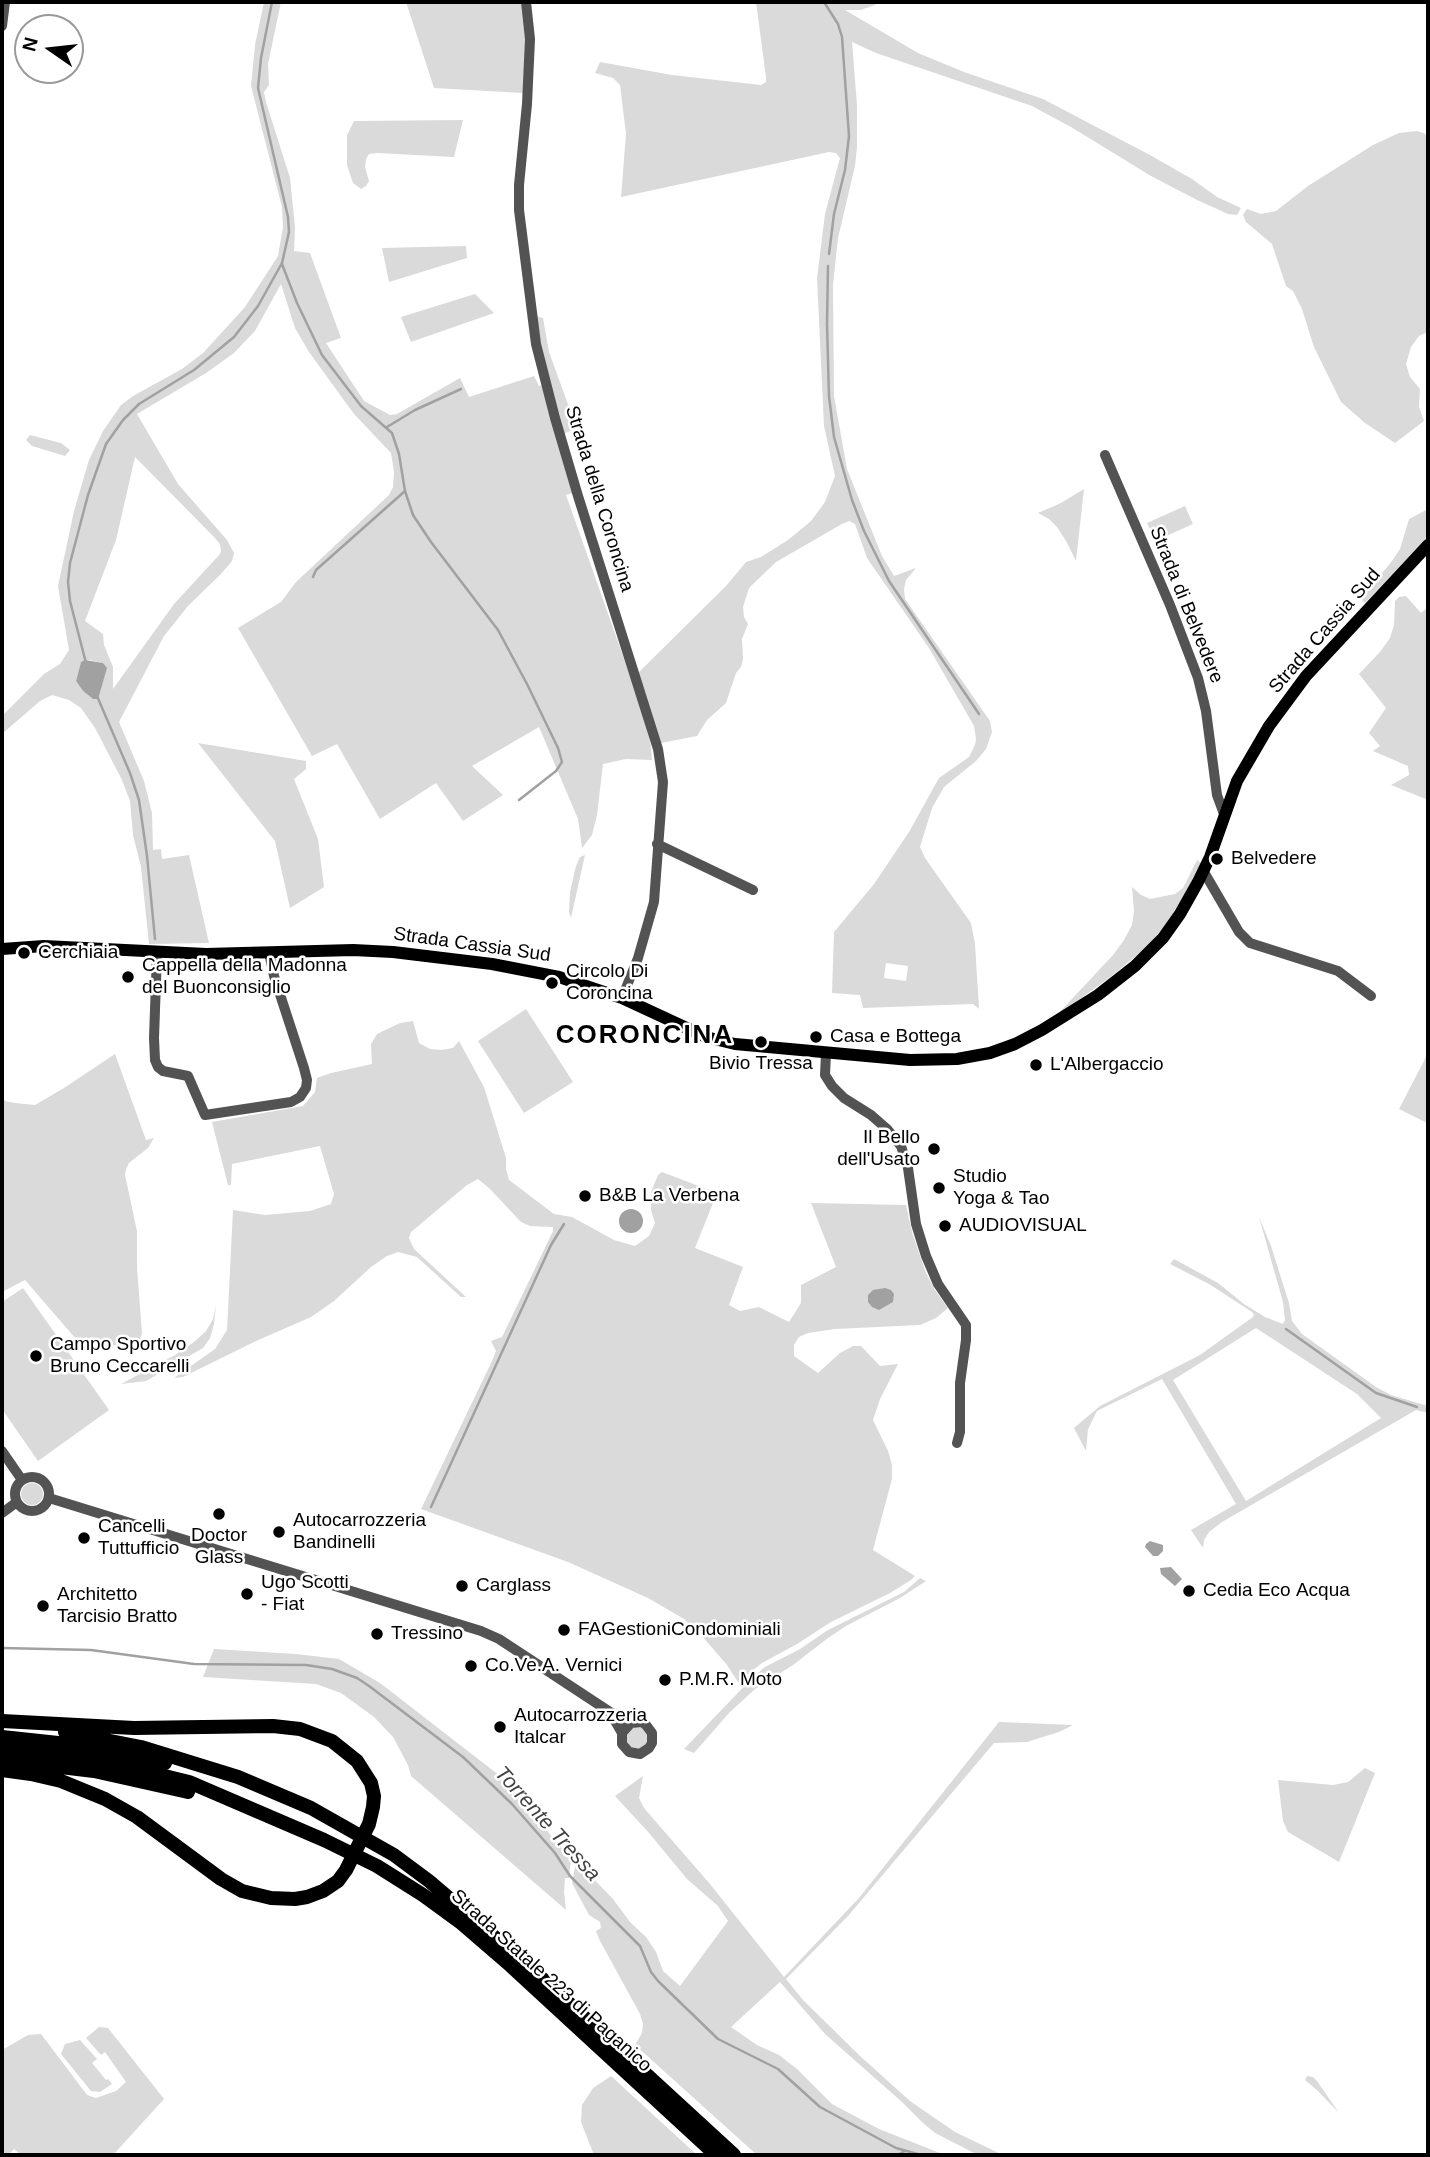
<!DOCTYPE html>
<html>
<head>
<meta charset="utf-8">
<style>
	body { margin:0 }
	#map { position:relative; width:1430px; height:2157px; overflow:hidden; background:#fff; font-family:Helvetica,sans-serif }
	canvas { display:block }
	.frame { position:absolute; inset:0; border:4px solid #000; pointer-events:none }
	.north { position:absolute; left:14px; top:14px; width:70px; height:70px; box-sizing:border-box; background:#fff; border:2px solid #999; border-radius:50%; rotate:284deg; font-size:19px; font-weight:700; line-height:28px; text-align:center; color:#000 }
	.north::after { content:''; display:block; margin:auto; width:24px; height:32px; background:#000; clip-path:polygon(50% 0,100% 100%,50% 72%,0 100%) }
</style>
</head>
<body>
<div id="map">
<canvas width="1430" height="2157"></canvas>
<div class="frame"></div>
<div class="north">N</div>
</div>
<script>
const ctx = document.querySelector('canvas').getContext('2d');
ctx.lineJoin = 'round';
function fillPath(path, color) { ctx.fillStyle = color; ctx.fill(path, 'evenodd'); }
const shape = rows => new Path2D(rows.map(r => 'M' + r).join(''));
function stroke(path, color, width, dash) { ctx.strokeStyle = color; ctx.lineWidth = width; ctx.lineCap = dash ? 'butt' : 'round'; ctx.setLineDash(dash || []); ctx.stroke(path); }
function label(font, color, halo, rows, align = 'center') {
  ctx.font = font + ' Helvetica,sans-serif'; ctx.lineWidth = 5; ctx.setLineDash([]); ctx.textBaseline = 'middle'; ctx.strokeStyle = halo; ctx.fillStyle = color; for (const [text, x, y, turn = 0] of rows) {
    ctx.save(); ctx.translate(x, y); ctx.rotate((+turn || 0) * Math.PI / 180); ctx.textAlign = isNaN(turn) ? turn : align; if (halo) ctx.strokeText(text, 0, 0); ctx.fillText(text, 0, 0); ctx.restore();
  }
}
const green = shape([
	[264,2,281,2,268,64,269,85,264,92,266,102,290,178,295,227,294,251,310,253,341,338,326,343,364,401,390,415,397,414,460,378,469,397,534,376,539,386,543,385,573,493,566,495,641,707,651,746,652,760,626,759,603,764,597,815,592,835,582,848,578,819,539,727,472,766,503,795,463,821,436,783,380,819,337,744,312,756,238,628,281,602,296,582,389,495,393,487,394,472,391,453,354,414,309,352,295,328,281,284,255,331,234,353,206,373,137,414,178,484,227,540,234,553,232,561,221,574,188,606,164,636,119,722,144,781,152,813,153,850,161,849,162,859,189,855,209,943,149,944,141,867,133,835,130,801,122,780,95,728,81,708,69,700,52,695,40,701,2,734,2,716,44,674,60,664,69,650,58,586,74,511,89,460,103,431,121,405,133,396,182,369,203,353,245,307,278,256,283,227,282,207,251,86,255,45],
	[135,457,214,537,220,544,221,550,220,554,174,604,113,689,113,667,104,645,103,634,85,621,116,540],
	[89,660,103,663,93,699,83,691,76,681,81,662],
	[406,2,522,2,526,39,523,93,434,88],
	[756,2,877,2,875,5,861,10,845,10,918,53,964,72,1043,99,1150,155,1192,179,1217,197,1241,208,1237,215,1228,214,1197,200,1151,176,1071,127,1032,106,876,53,852,42,857,105,857,147,855,166,838,238,833,285,834,396,847,469,882,556,894,576,916,568,906,580,904,589,905,599,990,721,992,732,986,749,976,761,944,787,932,808,920,847,925,858,971,923,975,944,979,1009,973,1004,863,1008,860,995,832,993,834,932,874,884,909,832,939,778,969,757,975,745,976,739,974,726,929,648,867,558,855,524,849,521,842,524,776,562,749,588,743,607,744,617,748,624,742,639,743,659,741,667,736,673,726,703,707,720,697,736,661,743,638,673,726,586,746,562,761,557,788,540,811,521,825,502,835,476,824,426,817,278,825,214,840,158,836,153,829,152,621,197,626,134,620,85,613,78,595,73,600,62,672,75,761,85,766,82,766,77],
	[886,963,908,966,906,981,884,978],
	[463,120,454,157,377,153,369,154,366,159,365,167,369,181,366,186,361,189,353,183,347,165,347,135,354,121],
	[1417,131,1424,133,1428,138,1428,332,1419,336,1411,347,1406,364,1410,377,1420,389,1419,407,1424,421,1395,443,1365,423,1341,402,1314,347,1302,309,1293,291,1286,286,1272,244,1246,222,1243,215,1247,209,1261,214,1276,211,1308,186,1373,145,1399,133],
	[466,246,467,258,389,282,382,248],
	[475,294,494,313,411,342,401,317],
	[535,316,543,318,549,352,573,418,579,426,564,434,546,368],
	[30,435,61,443,70,450,65,456,32,446,26,440],
	[1084,489,1076,561,1066,541,1057,527,1049,519,1038,513,1061,503],
	[1185,506,1193,524,1155,541,1147,523],
	[1428,509,1428,537,1365,603,1361,599,1392,561,1400,549,1409,519],
	[1406,596,1421,613,1427,608,1428,602,1428,800,1391,785,1409,775,1408,766,1373,751,1380,746,1369,733,1386,708,1359,674,1380,652,1390,638,1394,625,1395,601,1399,597],
	[198,743,306,761,306,769,294,779,318,839,324,887,290,908,275,841],
	[585,855,571,918,569,912,570,892,576,866,580,857],
	[1197,860,1201,863,1186,893,1167,923,1148,946,1109,978,1056,1016,1113,955,1124,940,1132,925,1134,911,1132,887,1141,895,1150,899,1175,894,1183,888],
	[526,1009,573,1082,524,1113,478,1041],
	[413,1021,419,1043,430,1049,441,1050,453,1048,459,1041,484,1087,506,1158,506,1169,509,1180,554,1214,572,1217,614,1240,635,1246,649,1236,655,1223,651,1210,651,1192,658,1175,662,1172,717,1193,695,1248,743,1267,729,1305,740,1311,759,1307,789,1322,801,1303,801,1285,836,1267,811,1203,906,1205,912,1232,926,1273,935,1290,948,1308,936,1318,920,1325,835,1329,808,1333,799,1337,794,1345,794,1356,818,1373,840,1353,853,1346,861,1346,880,1366,898,1364,880,1399,873,1420,888,1451,892,1465,892,1479,873,1550,915,1576,911,1580,890,1593,831,1622,797,1644,762,1663,738,1682,727,1665,701,1635,684,1619,648,1598,568,1562,421,1509,492,1361,496,1351,491,1341,502,1337,553,1231,553,1227,530,1226,521,1222,490,1189,478,1179,467,1185,411,1232,409,1238,414,1249,466,1297,461,1297,417,1257,398,1252,387,1256,371,1267,334,1301,311,1317,256,1341,183,1377,174,1378,215,1349,227,1330,233,1210,265,1215,310,1211,331,1204,334,1194,320,1146,232,1164,231,1185,228,1185,212,1122,303,1106,315,1092,317,1078,331,1073,372,1064,371,1044,377,1034,400,1023],
	[1428,1053,1428,1123,1427,1123,1399,1109],
	[115,1054,146,1140,154,1138,148,1148,129,1163,126,1169,125,1175,137,1231,137,1268,142,1333,140,1339,133,1344,83,1347,25,1280,2,1292,2,1097,5,1101,15,1103,35,1105,64,1088],
	[1259,1217,1271,1246,1289,1303,1292,1321,1302,1334,1376,1387,1391,1395,1428,1406,1428,1413,1416,1410,1222,1522,1209,1532,1204,1540,1203,1548,1191,1530,1236,1504,1162,1379,1097,1411,1088,1429,1086,1451,1074,1428,1100,1406,1200,1355,1253,1317,1254,1315,1252,1312,1209,1284,1170,1264,1174,1259,1218,1283,1244,1304,1265,1317,1283,1324,1285,1320,1283,1302],
	[1256,1328,1357,1394,1381,1418,1246,1501,1173,1380],
	[23,1288,109,1410,38,1461,2,1409,2,1302],
	[216,1305,214,1324,210,1338,203,1348,146,1381,121,1384,175,1355,194,1342,206,1331,213,1319],
	'21 1494a11 11 0 1 1 22 0a11 11 0 1 1-22 0Z',
	[920,1578,926,1581,900,1598,846,1626,828,1638,793,1665,755,1689,729,1713,694,1753,684,1749,753,1677,765,1667,800,1649,828,1630,904,1592],
	[214,1649,296,1654,339,1659,380,1683,513,1786,519,1798,571,1859,569,1878,565,1878,564,1892,566,1910,411,1776,408,1765,393,1737,374,1717,341,1693,316,1684,203,1677],
	[999,1722,1073,1725,1059,1732,1027,1742,994,1743,848,1916,786,1979,803,2000,859,2055,910,2101,955,2132,1003,2155,978,2155,935,2133,923,2123,903,2103,825,2034,780,1982,731,2027,757,2045,779,2055,797,2069,832,2104,879,2129,945,2155,757,2155,635,2045,642,2033,643,2024,640,2014,599,1939,596,1931,601,1928,600,1922,589,1915,572,1883,577,1856,587,1872,613,1899,630,1922,646,1937,656,1952,663,1971,680,1986,728,1921,718,1906,687,1879,649,1833,615,1796,643,1776,639,1798,644,1808,710,1884,784,1977,859,1898],
	'626 1738a11 11 0 1 1 22 0a11 11 0 1 1-22 0Z',
	[1365,1768,1375,1773,1339,1862,1288,1832,1283,1821,1278,1780,1333,1785,1348,1782],
	[99,2027,108,2028,164,2099,113,2155,21,2155,14,2149,8,2155,2,2155,2,2050,28,2035,41,2034,87,2095,96,2098,116,2091,126,2082,105,2052,101,2055,86,2038],
	[80,2040,97,2059,92,2063,106,2080,108,2079,112,2084,100,2092,91,2091,61,2054,65,2044],
	[611,2076,697,2155,594,2155,581,2122,582,2105,593,2088],
	[1307,2076,1313,2077,1317,2081,1339,2113,1318,2091,1305,2080]
]);
const water = shape([
	[85,660,103,663,107,668,98,699,93,699,83,691,76,681,81,662],
	'619 1221a12 12 0 1 1 24 0a12 12 0 1 1-24 0Z',
	[885,1288,891,1290,894,1294,893,1302,879,1310,872,1307,868,1302,868,1295,873,1290],
	[1150,1541,1163,1545,1163,1551,1158,1556,1153,1556,1145,1547,1146,1544],
	[1171,1567,1182,1579,1175,1586,1161,1574,1160,1568]
]);
const stream = shape([
	[824,2,838,24,842,37,849,136,845,170,834,214,829,254],
	[282,264,297,303,322,355,361,406,392,433,399,454,405,491,413,515,431,542,498,630,527,684,558,748,562,762,556,771,519,800],
	[828,266,827,324,829,396,834,437,852,500,864,531,889,581,979,714],
	[387,427,415,410,461,389],
	[313,577,316,570,405,491],
	[86,663,70,601,68,582,70,563,88,495,106,444,123,420,139,404,194,370,234,337,258,306,282,263,289,232,288,217,258,88,261,58,272,2],
	[97,696,130,773,139,800,147,856,155,939],
	[1286,1329,1376,1393,1417,1407],
	[1427,1409,1428,1409],
	[431,1507,551,1245,564,1224],
	[2,1648,91,1650,194,1664,306,1665,332,1669,357,1678,369,1686,463,1757,512,1804,555,1853,570,1876,640,1946,651,1972,658,1981,718,2039,778,2069,820,2107,896,2148,921,2155],
	[897,2155,905,2151]
]);
const minor = shape([
	[526,2,530,39,527,104,519,185,519,210,536,344,555,418,578,496,658,749,663,782,654,902,638,958,622,998],
	[2,26,5,2],
	[1105,455,1170,605,1198,678,1206,711,1217,795,1224,814],
	[657,844,753,890],
	[1204,872,1239,932,1250,943,1338,971,1371,996],
	[157,953,154,1038,155,1060,158,1067,163,1071,188,1076,205,1115,291,1102,300,1097,306,1088,307,1080,304,1068,274,976,269,953],
	[826,1053,825,1075,832,1086,844,1098,871,1115,887,1129,901,1146,908,1168,916,1224,926,1256,938,1284,966,1325,966,1340,960,1383,960,1432,957,1443],
	[2,1451,22,1480],
	'15 1494a17 17 0 1 1 34 0a17 17 0 1 1-34 0Z',
	[49,1498,481,1631,499,1639,610,1712,631,1723],
	[2,1513,17,1502],
	[610,1712,622,1733,622,1744,629,1752,640,1754,649,1748,652,1743,652,1733,646,1725,642,1722,631,1723,622,1733]
]);
const major = shape([
	[2,949,44,946,206,954,353,950,393,952,492,964,559,977,622,998,706,1037,735,1044,910,1060,957,1059,990,1053,1015,1044,1042,1030,1098,995,1135,966,1163,938,1180,914,1198,882,1210,857,1237,781,1269,726,1306,676,1428,545]
]);
const highway = shape([
	[2,1721,134,1728,273,1726,300,1729,332,1741,357,1761,371,1783,374,1796,373,1807,369,1824,346,1870,338,1881,323,1891,307,1897,295,1899,271,1898,242,1891,221,1879,137,1817,105,1799,61,1781,31,1774,2,1770],
	[65,1732,141,1747,238,1777,311,1808,394,1855,429,1881,525,1963,734,2155],
	[2,1737,86,1746,165,1763],
	[2,1751,72,1757,128,1767,189,1782,324,1840,377,1866,423,1895,460,1922,511,1966,716,2155],
	[2,1760,94,1771,188,1792]
]);
const markers = [
	[1217,859,7,"#000"],
	[24,953,7,"#000"],
	[128,977,7,"#000"],
	[552,983,7,"#000"],
	[816,1037,7,"#000"],
	[761,1042,7,"#000"],
	[1036,1065,7,"#000"],
	[934,1149,7,"#000"],
	[939,1188,7,"#000"],
	[585,1196,7,"#000"],
	[945,1226,7,"#000"],
	[36,1356,7,"#000"],
	[219,1514,7,"#000"],
	[279,1532,7,"#000"],
	[84,1538,7,"#000"],
	[462,1586,7,"#000"],
	[1189,1591,7,"#000"],
	[247,1594,7,"#000"],
	[43,1606,7,"#000"],
	[564,1630,7,"#000"],
	[377,1634,7,"#000"],
	[471,1666,7,"#000"],
	[665,1680,7,"#000"],
	[500,1727,7,"#000"]
];
const streetNames = [
	["Strada della Coroncina",599,499,73],
	["Strada di Belvedere",1186,605,68],
	["Strada Cassia Sud",1325,631,-49],
	["Strada Cassia Sud",472,945,8],
	["Strada Statale 223 di Paganico",551,1981,42]
];
const poiNames = [
	["Belvedere",1231,859],
	["Cerchiaia",38,953],
	["Cappella della Madonna",142,966],
	["del Buonconsiglio",142,988],
	["Circolo Di",566,972],
	["Coroncina",566,994],
	["Casa e Bottega",830,1037],
	["Bivio Tressa",761,1064,"center"],
	["L'Albergaccio",1050,1065],
	["Il Bello",920,1138,"right"],
	["dell'Usato",920,1160,"right"],
	["Studio",953,1177],
	["Yoga & Tao",953,1199],
	["B&B La Verbena",599,1196],
	["AUDIOVISUAL",959,1226],
	["Campo Sportivo",50,1345],
	["Bruno Ceccarelli",50,1367],
	["Autocarrozzeria",293,1521],
	["Bandinelli",293,1543],
	["Cancelli",98,1527],
	["Tuttufficio",98,1549],
	["Doctor",219,1536,"center"],
	["Glass",219,1558,"center"],
	["Ugo Scotti",261,1583],
	["- Fiat",261,1605],
	["Carglass",476,1586],
	["Cedia Eco Acqua",1203,1591],
	["Architetto",57,1595],
	["Tarcisio Bratto",57,1617],
	["FAGestioniCondominiali",578,1630],
	["Tressino",391,1634],
	["Co.Ve.A. Vernici",485,1666],
	["P.M.R. Moto",679,1680],
	["Autocarrozzeria",514,1716],
	["Italcar",514,1738]
];
const waterNames = [
	["Torrente Tressa",547,1824,48]
];
const districtNames = [
	["CORONCINA",645,1036]
];
fillPath(green, '#dadada');
fillPath(water, '#a1a1a1');
stroke(stream, '#a1a1a1', 2.5);
stroke(minor, '#535353', 10);
stroke(major, '#000', 12);
stroke(highway, '#000', 14);
for (const [x, y, r, color] of markers) { const dot = new Path2D(); dot.arc(x, y, r, 0, 2 * Math.PI); ctx.fillStyle = color; ctx.fill(dot); stroke(dot, '#fff', 2.5); }
label('19px', '#000', '#fff', streetNames);
label('19px', '#000', '#fff', poiNames, 'left');
label('italic 21px', '#424242', '#fff', waterNames);
ctx.letterSpacing = '2px';
label('bold 26px', '#000', '#fff', districtNames);
ctx.letterSpacing = '0px';
</script>
</body>
</html>
